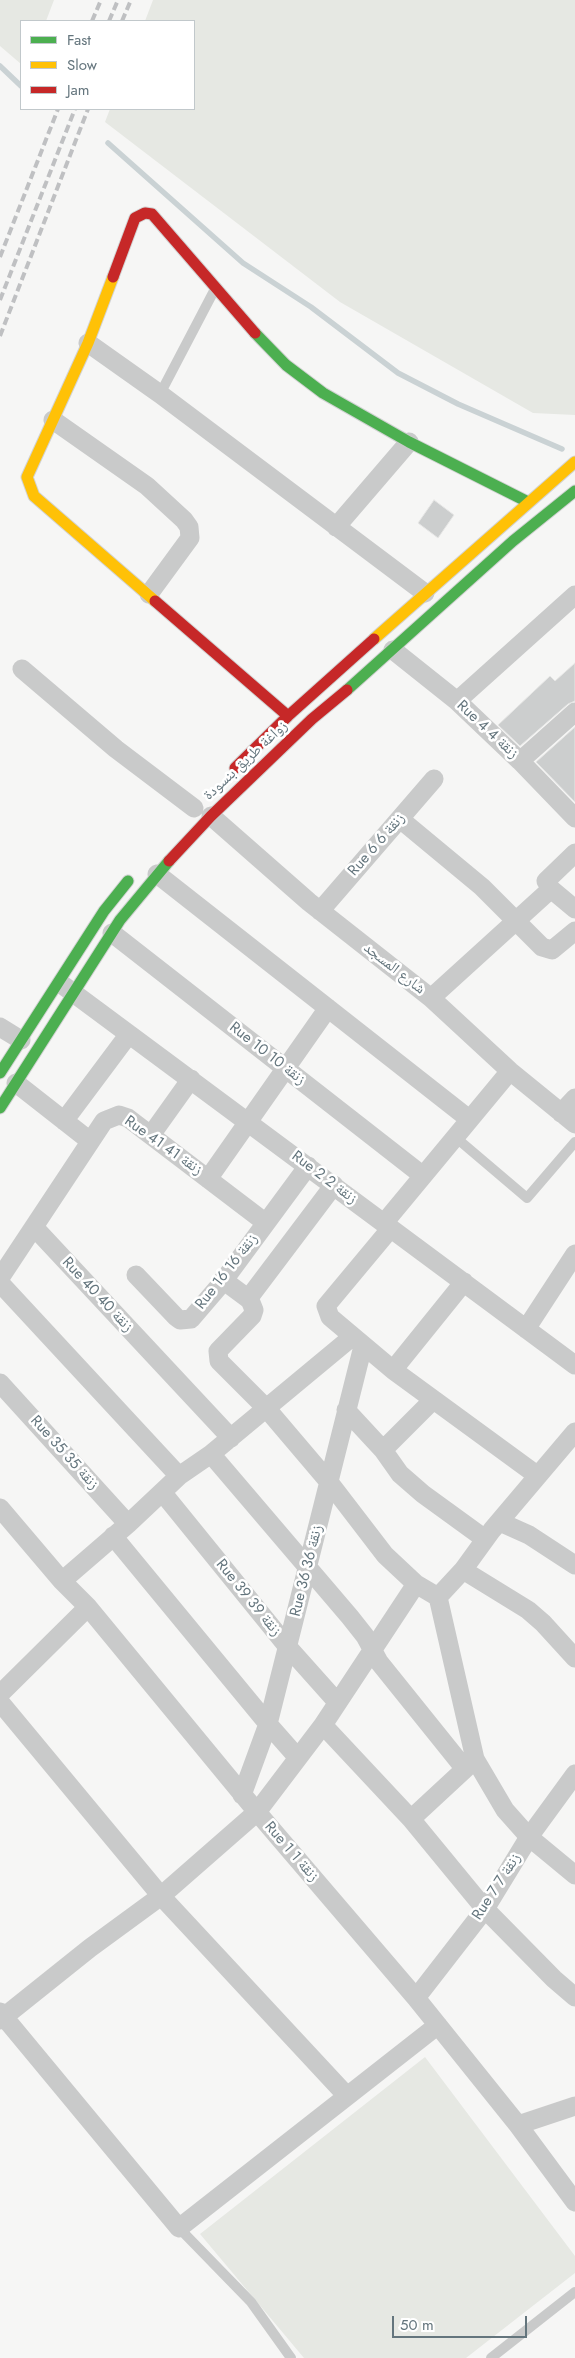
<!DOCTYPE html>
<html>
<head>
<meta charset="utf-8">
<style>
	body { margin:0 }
	#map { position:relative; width:575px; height:2358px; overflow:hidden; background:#f6f6f5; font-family:Jost,sans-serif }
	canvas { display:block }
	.legend { position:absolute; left:20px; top:20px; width:175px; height:90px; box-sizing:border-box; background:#fff; border:1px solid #c1c8cb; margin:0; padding:6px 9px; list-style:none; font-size:15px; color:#64757d }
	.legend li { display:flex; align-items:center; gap:10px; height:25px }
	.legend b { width:25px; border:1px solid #c1c8cb }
	.scale { position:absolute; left:392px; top:2316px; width:135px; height:22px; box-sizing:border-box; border:2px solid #64757d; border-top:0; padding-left:6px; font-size:15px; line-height:18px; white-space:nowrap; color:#64757d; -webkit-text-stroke:4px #fff; paint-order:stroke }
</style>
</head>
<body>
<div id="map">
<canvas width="575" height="2358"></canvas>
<ul class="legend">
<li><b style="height:6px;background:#4caf50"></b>Fast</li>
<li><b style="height:6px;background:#ffc107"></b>Slow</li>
<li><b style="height:6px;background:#c62828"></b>Jam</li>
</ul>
<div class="scale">50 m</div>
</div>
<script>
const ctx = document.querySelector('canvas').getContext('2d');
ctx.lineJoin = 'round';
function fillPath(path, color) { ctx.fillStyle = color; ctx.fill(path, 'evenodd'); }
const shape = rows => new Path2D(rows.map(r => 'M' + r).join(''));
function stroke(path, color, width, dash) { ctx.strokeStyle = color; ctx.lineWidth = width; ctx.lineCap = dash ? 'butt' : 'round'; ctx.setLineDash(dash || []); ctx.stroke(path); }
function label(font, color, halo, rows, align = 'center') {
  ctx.font = font + ' Jost,"Noto Naskh Arabic",sans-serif'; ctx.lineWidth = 5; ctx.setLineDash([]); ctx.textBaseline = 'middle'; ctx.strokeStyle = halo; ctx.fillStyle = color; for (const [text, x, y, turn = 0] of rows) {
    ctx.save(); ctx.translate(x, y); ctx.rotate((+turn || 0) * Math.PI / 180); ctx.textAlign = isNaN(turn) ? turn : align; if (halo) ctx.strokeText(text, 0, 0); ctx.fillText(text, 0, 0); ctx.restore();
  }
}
const green = shape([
	[0,0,54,0,46,21,21,21,21,64,0,46],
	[153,0,575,0,575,415,533,413,340,302,105,122,110,109,194,109,194,21,145,21],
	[425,2057,575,2256,575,2273,466,2358,304,2358,200,2234]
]);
const stream = shape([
	[0,66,21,86],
	[108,143,243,263,311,307,398,373,458,404,562,449]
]);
const building = shape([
	[434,500,454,515,438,538,418,523,434,500],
	[575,663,575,701,568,704,520,746,498,725,550,676,555,681,575,663],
	[575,727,575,802,536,762,575,727]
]);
const lane = shape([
	[160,394,216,287],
	[454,1136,527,1198,575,1142],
	[179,2228,251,2302,291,2358],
	[491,2358,575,2292]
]);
const street = shape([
	[88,343,160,394,425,593],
	[53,420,147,486,184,520,189,527,190,538,149,594],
	[336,527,409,442],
	[393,650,457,701,520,761,575,818],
	[22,669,116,749,194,808],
	[457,701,575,595],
	[520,761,575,712],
	[211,816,309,902,431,998,510,1071,575,1124],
	[400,819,482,887,542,947,552,950,575,931],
	[157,874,469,1119],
	[551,889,575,909],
	[320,911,434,779],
	[112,933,422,1175],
	[64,986,575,1365],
	[431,998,551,889,546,881,575,853],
	[0,1027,21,1040],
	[16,1083,90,1141],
	[561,1113,575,1098],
	[64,1121,129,1034],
	[151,1135,191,1079],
	[208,1179,328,1008],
	[384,1223,510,1071],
	[34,1227,231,1438],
	[391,1228,326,1306,330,1317,393,1370,464,1282],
	[136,1275,176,1317,180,1320,191,1319,221,1284,308,1166],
	[0,1278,104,1121,119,1115,128,1118,266,1223],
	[223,1280,250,1300,254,1310,252,1316,218,1351,219,1361,267,1409,329,1482,385,1555,416,1584,438,1597,475,1759],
	[0,1283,179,1476],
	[248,1299,334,1185],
	[526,1329,575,1254],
	[393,1370,538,1476],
	[0,1383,128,1524],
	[346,1410,383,1450,400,1474,423,1494,485,1539],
	[383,1450,433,1400],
	[211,1454,350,1617,365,1636,379,1662,465,1769,475,1759,505,1810,529,1837,575,1875],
	[162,1492,287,1646,337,1702],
	[0,1508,62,1581,88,1607,257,1812,416,1998,518,2125,575,2202],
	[500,1522,529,1535,575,1565],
	[113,1536,268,1724,298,1758],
	[463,1570,528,1610,543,1623,575,1658],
	[62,1581,128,1524,179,1476,211,1454,352,1337],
	[438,1597,463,1570,492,1530,575,1432],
	[0,1694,88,1607],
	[0,1702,161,1896,347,2096],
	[323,1725,411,1819,485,1909,554,1979,575,1997],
	[242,1795,268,1724,363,1346],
	[411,1819,465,1769],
	[416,1998,485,1909,529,1837,575,1774],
	[0,2012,179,2228,438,2025],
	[0,2020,90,1948,161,1896,257,1812,323,1725,416,1584],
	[518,2125,575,2106]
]);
const fast = shape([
	[255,333,286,365,323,393,409,442,528,502],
	[347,690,513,541,575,491],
	[0,1073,104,911,128,881],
	[0,1108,120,920,169,861]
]);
const slow = shape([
	[113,277,88,343,27,477,34,496,155,601],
	[374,639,575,462]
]);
const jam = shape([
	[113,277,135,218,145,213,152,214,255,333],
	[155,601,288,716],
	[235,768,288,716,374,639],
	[169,861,211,816,312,719,347,690]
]);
const rail = shape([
	[92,21,101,0],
	[109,21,118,0],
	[122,21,131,0],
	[0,257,58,109],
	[0,300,75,109],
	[0,336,88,109]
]);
const streetNames = [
	["Rue 4 زنقة 4",487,730,43],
	["زواغة طريق بنسودة",246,761,-43],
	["Rue 6 زنقة 6",377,845,-49],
	["شارع المسجد",394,969,38],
	["Rue 10 زنقة 10",267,1054,38],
	["Rue 41 زنقة 41",163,1146,35],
	["Rue 2 زنقة 2",324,1178,37],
	["Rue 16 زنقة 16",227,1272,-52],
	["Rue 40 زنقة 40",97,1295,47],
	["Rue 35 زنقة 35",64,1453,48],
	["Rue 36 زنقة 36",307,1571,-76],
	["Rue 39 زنقة 39",248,1598,51],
	["Rue 1 زنقة 1",291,1852,49],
	["Rue 7 زنقة 7",497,1887,-57]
];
fillPath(green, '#e6e8e3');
stroke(stream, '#cad2d4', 5.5);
fillPath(building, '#cccece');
stroke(building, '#e6e6e5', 1);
stroke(fast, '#d2d3d3', 13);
stroke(slow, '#d2d3d3', 13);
stroke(jam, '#d2d3d3', 13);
stroke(lane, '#c9caca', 10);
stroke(street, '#c9caca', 19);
stroke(fast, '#4caf50', 11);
stroke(slow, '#ffc107', 11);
stroke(jam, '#c62828', 11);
stroke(rail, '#bfc0c2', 4, [8, 4]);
label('15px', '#64757d', '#fff', streetNames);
</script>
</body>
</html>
